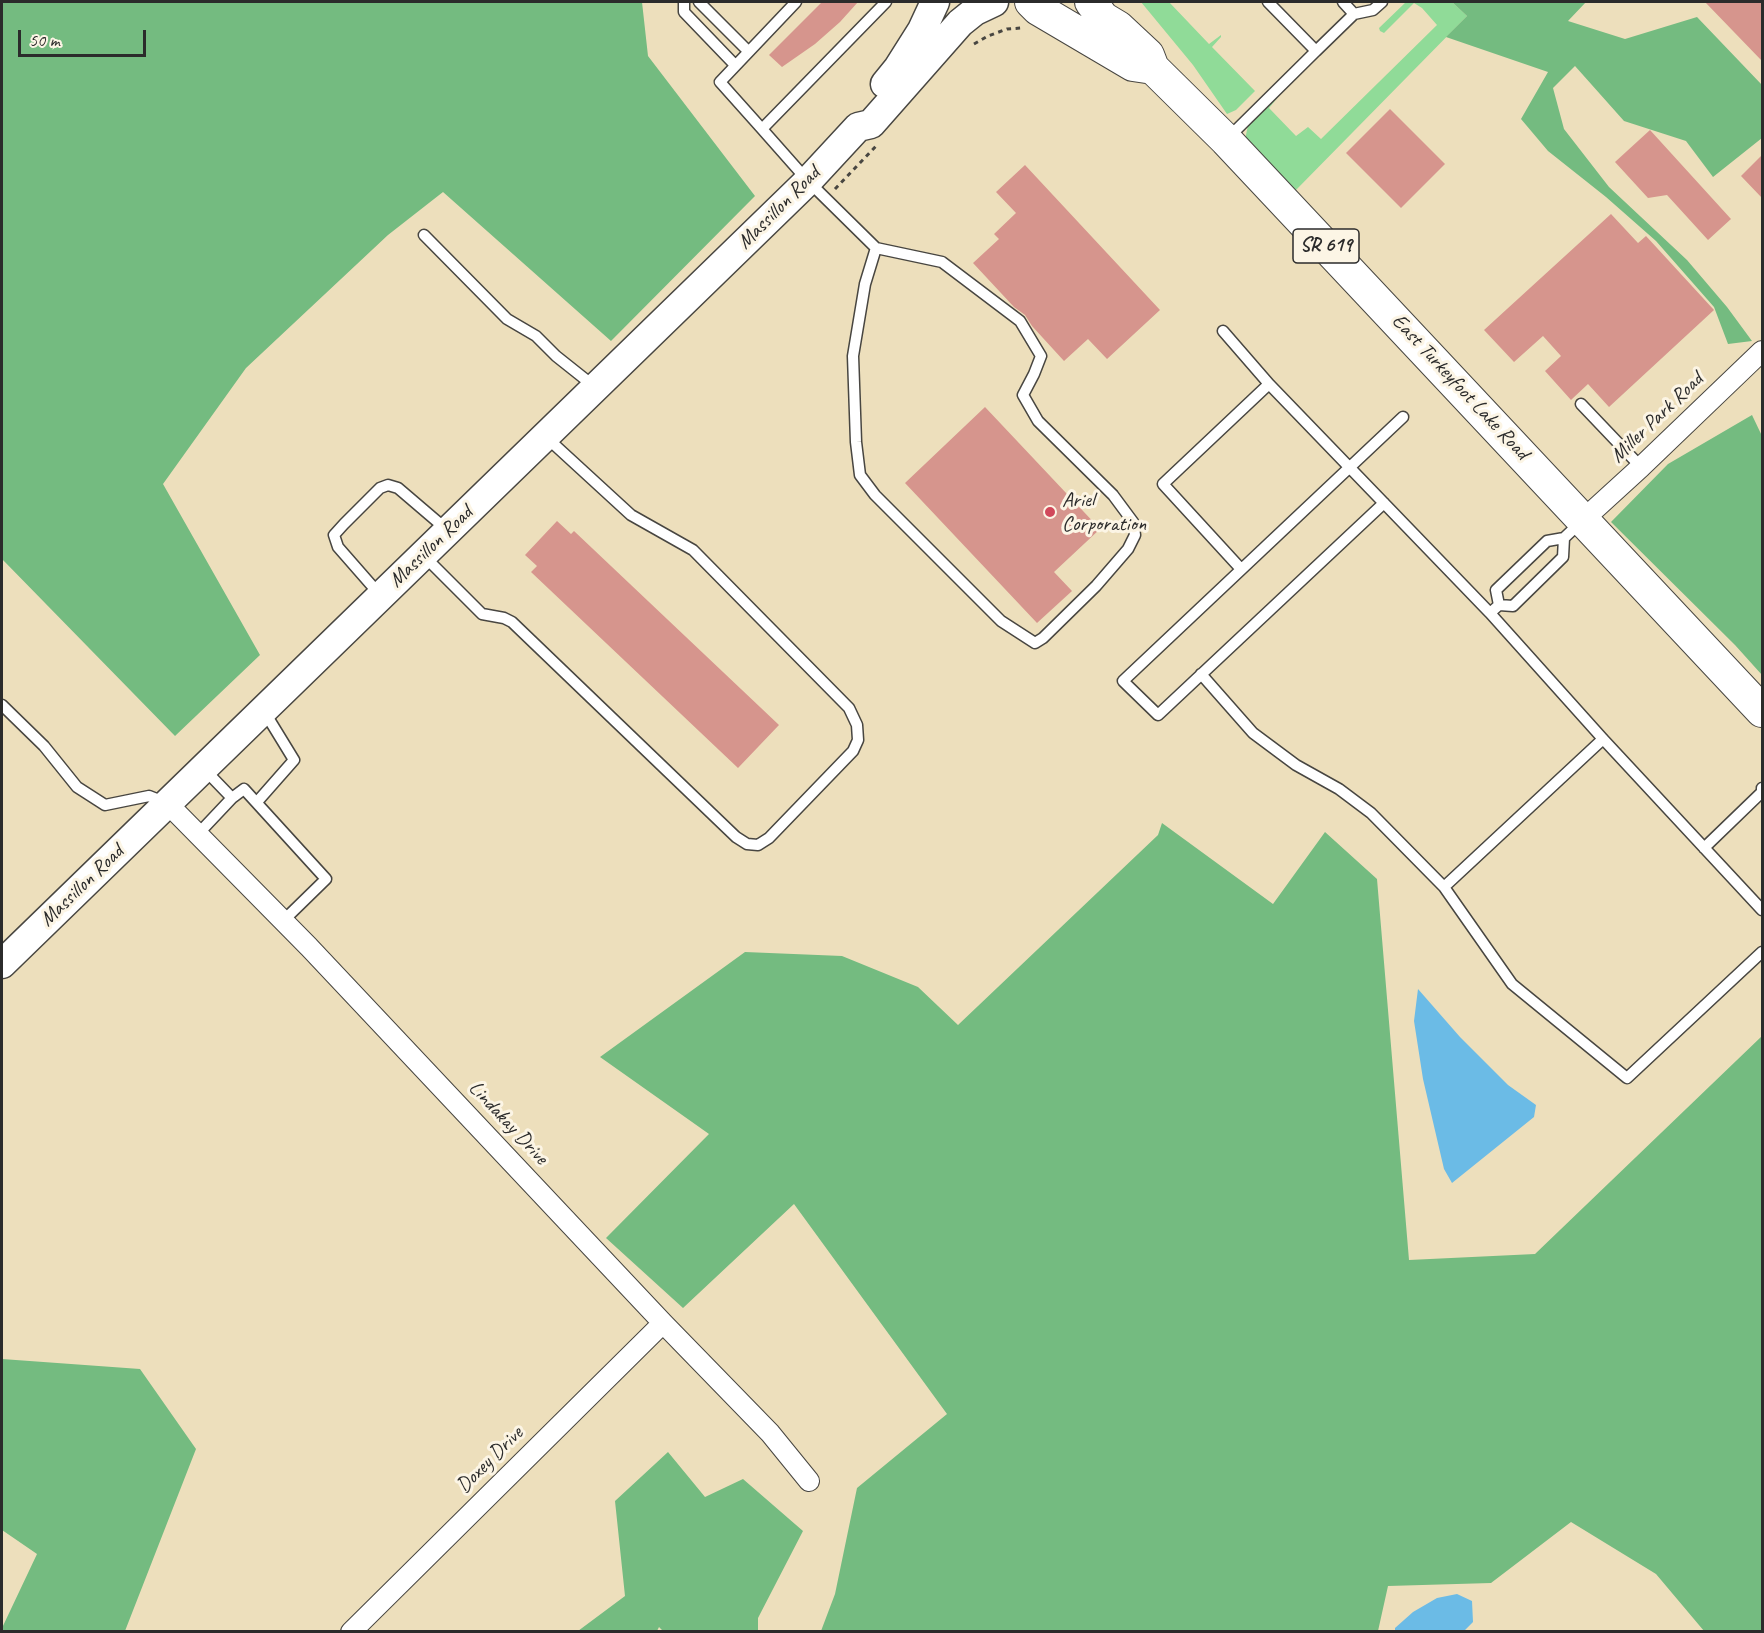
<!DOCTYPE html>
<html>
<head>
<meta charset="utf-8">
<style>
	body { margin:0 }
	#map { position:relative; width:1764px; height:1633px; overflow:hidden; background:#eddfbc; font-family:Caveat,sans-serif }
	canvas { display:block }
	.frame { position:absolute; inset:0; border:3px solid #2b2b2b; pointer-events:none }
	.scale { position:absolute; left:18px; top:30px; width:128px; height:27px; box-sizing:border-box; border:3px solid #2b2b2b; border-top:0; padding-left:8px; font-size:18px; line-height:21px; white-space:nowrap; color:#2b2b2b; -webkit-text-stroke:4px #fcf5e5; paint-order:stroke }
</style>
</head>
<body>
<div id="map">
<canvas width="1764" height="1633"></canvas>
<div class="frame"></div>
<div class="scale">50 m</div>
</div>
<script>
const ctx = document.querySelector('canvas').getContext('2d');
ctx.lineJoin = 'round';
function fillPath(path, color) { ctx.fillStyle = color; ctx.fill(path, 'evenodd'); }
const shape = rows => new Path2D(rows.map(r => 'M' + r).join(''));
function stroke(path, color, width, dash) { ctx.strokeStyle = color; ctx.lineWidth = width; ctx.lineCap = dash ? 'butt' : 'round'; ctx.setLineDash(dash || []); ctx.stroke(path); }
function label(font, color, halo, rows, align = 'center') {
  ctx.font = font + ' Caveat,sans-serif'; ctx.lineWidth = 6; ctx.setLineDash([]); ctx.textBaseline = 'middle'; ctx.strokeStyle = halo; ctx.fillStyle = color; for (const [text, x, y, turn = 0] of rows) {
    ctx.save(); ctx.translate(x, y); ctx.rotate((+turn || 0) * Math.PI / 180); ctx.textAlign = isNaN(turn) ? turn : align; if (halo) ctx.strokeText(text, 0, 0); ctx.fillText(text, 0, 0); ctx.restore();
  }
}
const green = shape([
	[1141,2,1169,2,1209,44,1221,35,1221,37,1212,47,1255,91,1236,110,1227,114,1193,65],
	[1406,2,1452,2,1467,16,1295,191,1245,140,1248,125,1279,96,1269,108,1296,136,1308,127,1321,139,1437,25,1422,8,1414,3,1384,33,1380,31,1379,28]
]);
const forest = shape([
	[2,2,642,2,648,56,755,196,611,341,443,192,388,235,246,368,163,484,260,655,175,736,2,559],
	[1452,2,1586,2,1568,21,1625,39,1697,17,1762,85,1762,138,1713,177,1686,141,1624,121,1575,66,1553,88,1564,129,1609,187,1687,260,1727,307,1752,341,1728,344,1714,307,1656,241,1606,197,1548,151,1521,119,1548,72,1446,37,1467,16],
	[1752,415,1762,436,1762,675,1735,645,1611,522,1668,464],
	[1162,823,1273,904,1325,832,1377,879,1409,1260,1535,1254,1762,1036,1762,1631,1704,1631,1656,1574,1571,1522,1491,1583,1388,1586,1378,1631,821,1631,835,1594,857,1488,947,1414,794,1204,683,1308,606,1238,709,1134,600,1057,745,952,842,956,918,987,958,1025,1158,835],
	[2,1359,140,1369,196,1449,125,1631,2,1631,2,1628,37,1554,2,1530],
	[668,1452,705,1497,743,1479,803,1531,758,1618,758,1631,664,1632,659,1627,657,1631,578,1631,625,1596,615,1501]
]);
const water = shape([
	[1418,989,1460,1037,1508,1085,1536,1105,1534,1117,1452,1183,1444,1169,1423,1079,1414,1021],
	[1457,1594,1472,1601,1473,1622,1464,1631,1395,1631,1395,1628,1413,1612,1437,1598]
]);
const building = shape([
	[822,2,858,2,840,22,815,44,782,67,769,55],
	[1705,2,1762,2,1762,61],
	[1390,109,1445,164,1401,208,1346,153],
	[1650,130,1731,219,1708,240,1667,195,1648,198,1615,162],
	[1762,155,1762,198,1741,176],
	[1025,165,1160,310,1107,359,1088,339,1064,361,1032,326,1025,315,1014,307,973,263,999,239,994,234,1016,213,996,192],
	[1611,214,1638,243,1646,236,1714,310,1609,407,1588,384,1571,400,1545,371,1561,356,1543,336,1514,362,1484,330],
	[985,407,1100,529,1054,572,1072,591,1037,623,905,483],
	[557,521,571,534,574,531,779,725,738,768,531,572,537,566,525,555]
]);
const path = shape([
	[974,44,988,36,1007,29,1021,28],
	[835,189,876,146]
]);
const lane = shape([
	[684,2,684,12,735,65],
	[699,2,748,51],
	[1343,2,1354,14],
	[1316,51,1354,14,1373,10,1382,2],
	[762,129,720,82,796,2],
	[1228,138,1316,51,1268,2],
	[424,235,507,319,536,336,556,356,595,387],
	[876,248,942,262,1020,321,1041,356,1034,374,1023,395,1038,421,1113,495,1133,522,1135,535,1128,549,1096,586,1043,638,1035,643,1001,621,875,495,860,475,856,442,853,356,865,284,876,248,808,181,762,129,886,2],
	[1223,331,1269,384,1490,613],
	[1581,404,1641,467],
	[1384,503,1158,715,1123,681,1403,417],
	[425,557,482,614,504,618,512,622,736,837,747,844,758,845,769,838,853,751,858,740,857,725,849,708,693,550,631,515,546,437],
	[1241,569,1163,484,1269,384],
	[380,595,338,547,334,535,344,524,380,488,388,485,398,488,446,529],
	[1499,605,1490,613,1603,739,1762,910],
	[1499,605,1496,590,1547,541,1564,538,1581,522],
	[1499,605,1513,606,1563,557,1564,538],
	[1201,674,1253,733,1296,765,1339,789,1371,813,1444,887],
	[2,705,44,746,77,787,105,805,149,796,164,802],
	[1603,739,1444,887,1512,984,1627,1078,1762,952],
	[232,798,244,789,326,879,283,921],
	[257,802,294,760,264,711],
	[198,834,232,798,204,769],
	[1704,848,1762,792,1762,788]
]);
const street = shape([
	[1584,519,1641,467,1762,351],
	[167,803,309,947,663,1323,770,1433,809,1481],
	[351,1632,663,1323]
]);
const secondary = shape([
	[885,84,898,68,922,30,935,2],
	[2,964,808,181,858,127,871,124,960,23,975,11,994,2]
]);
const primary = shape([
	[1031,2,1038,9,1133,65,1153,68],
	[1091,2,1103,18,1118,27,1148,55,1153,68,1226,140,1381,305,1762,711]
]);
const markers = [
	[1050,512,6,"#d1495b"]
];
const shields = [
	[1326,246,66]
];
const shieldNames = [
	["SR 619",1326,246]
];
const streetNames = [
	["Massillon Road",779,208,-45],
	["East Turkeyfoot Lake Road",1460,387,47],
	["Miller Park Road",1657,418,-44],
	["Massillon Road",431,547,-44],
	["Massillon Road",82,886,-44],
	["Lindakay Drive",508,1123,47],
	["Doxey Drive",490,1460,-45]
];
const poiNames = [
	["Ariel",1062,500],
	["Corporation",1062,524]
];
fillPath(green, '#90db98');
fillPath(forest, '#74bb80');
fillPath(water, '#6bbbe6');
fillPath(building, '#d6958d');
stroke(lane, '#484641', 13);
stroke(street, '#484641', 22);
stroke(secondary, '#484641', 31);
stroke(primary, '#484641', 34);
stroke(path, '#484641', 3, [4.5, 4.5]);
stroke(lane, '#fff', 10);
stroke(street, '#fff', 20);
stroke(secondary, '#fff', 28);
stroke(primary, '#fff', 32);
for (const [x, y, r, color] of markers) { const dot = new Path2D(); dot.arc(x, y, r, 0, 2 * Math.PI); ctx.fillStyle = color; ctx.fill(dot); stroke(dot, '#fcf5e5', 2); }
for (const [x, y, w] of shields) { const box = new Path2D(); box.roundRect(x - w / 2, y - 17, w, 34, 4.5); ctx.fillStyle = '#fcf5e5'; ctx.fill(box); stroke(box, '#2b2b2b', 1.5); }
label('bold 20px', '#2b2b2b', null, shieldNames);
label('21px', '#2b2b2b', '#fcf5e5', streetNames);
label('21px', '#2b2b2b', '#fcf5e5', poiNames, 'left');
</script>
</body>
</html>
